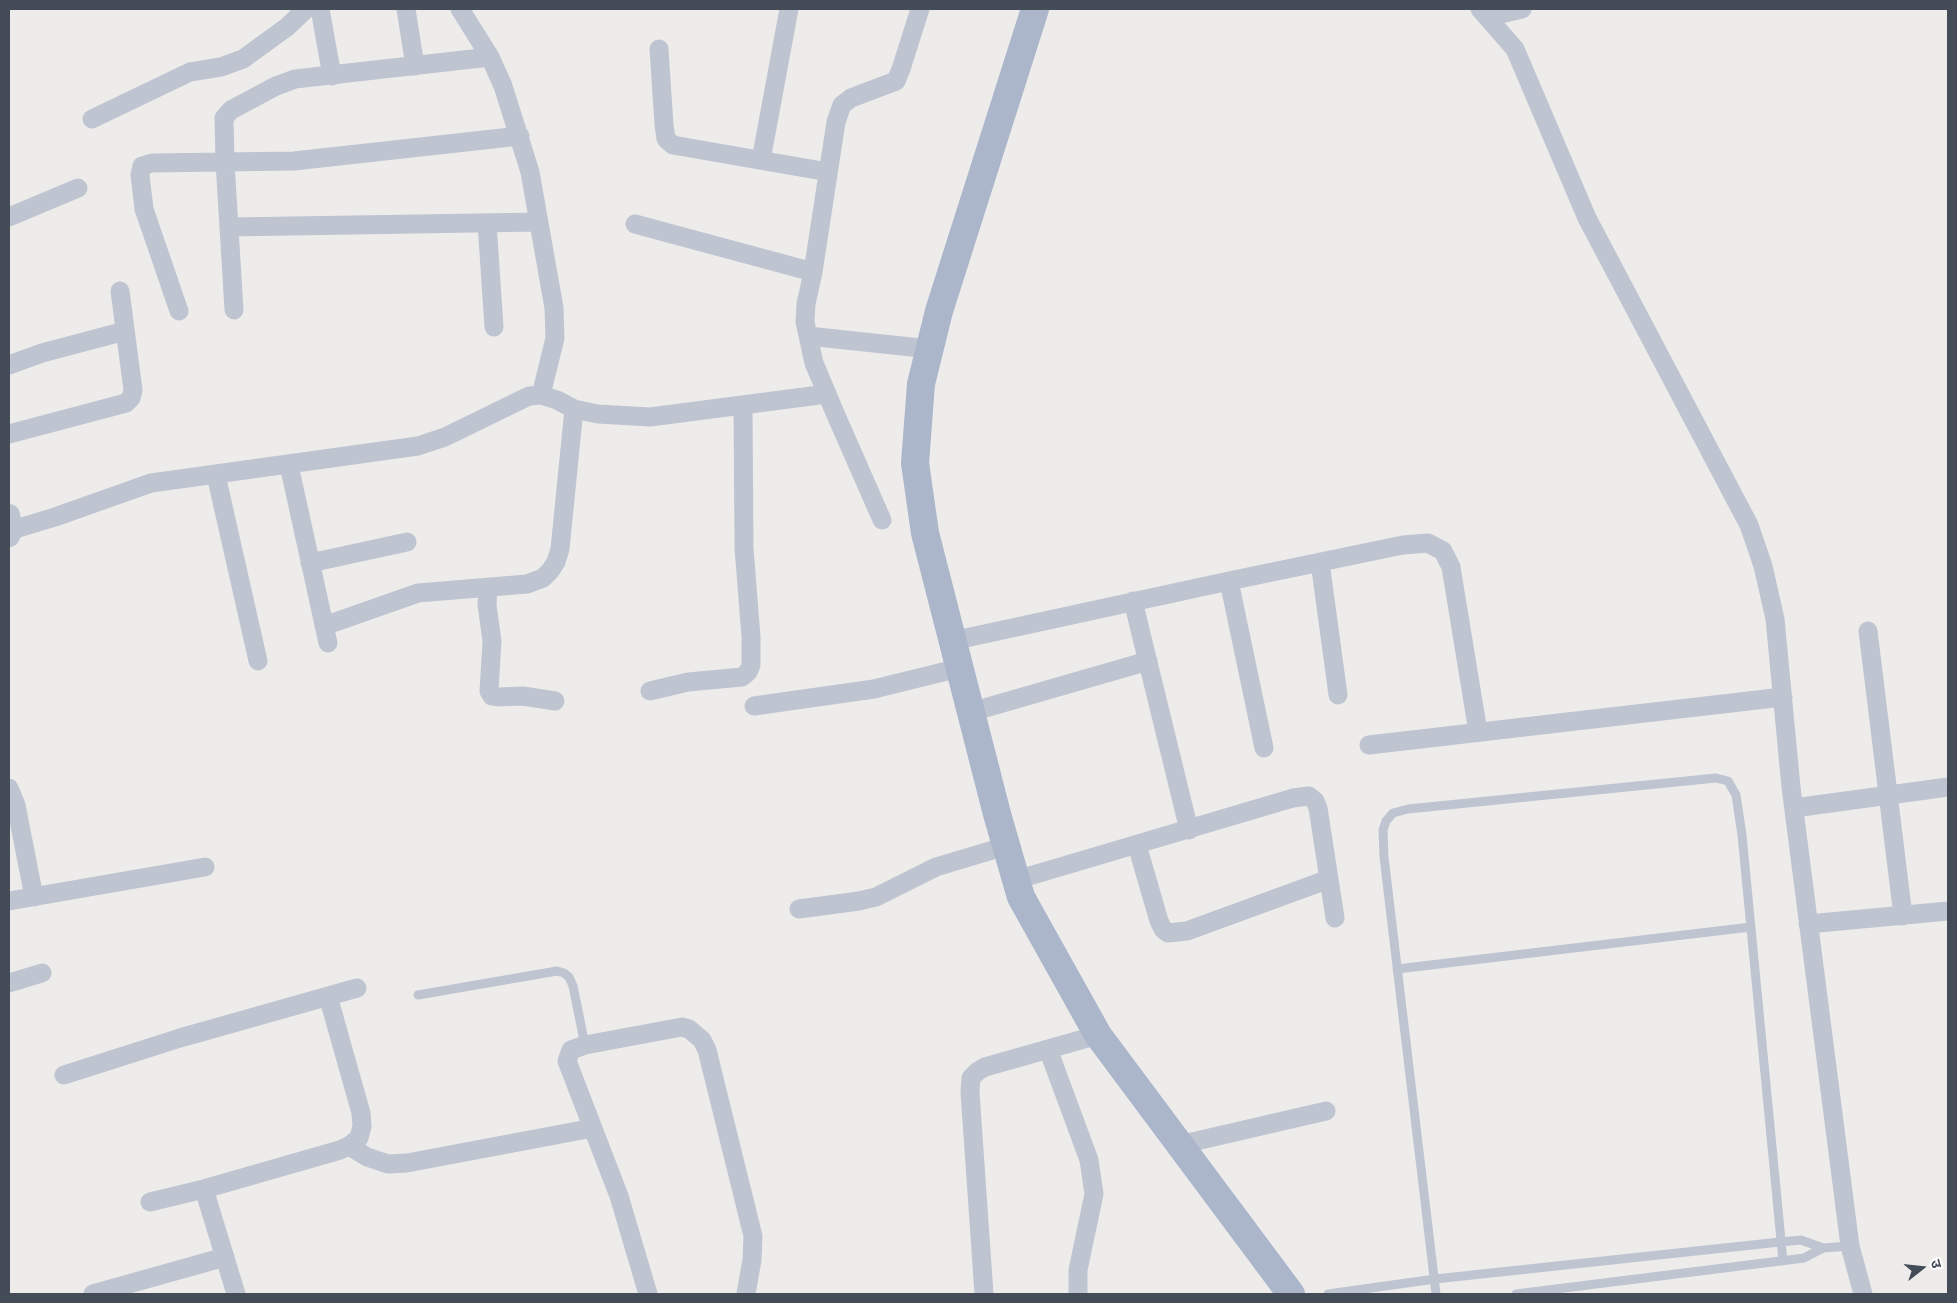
<!DOCTYPE html>
<html>
<head>
<meta charset="utf-8">
<style>
	body { margin:0 }
	#map { position:relative; width:1957px; height:1303px; overflow:hidden; background:#eeeceb; font-family:Lato,"Noto Sans Devanagari",sans-serif }
	canvas { display:block }
	.frame { position:absolute; inset:0; border:10px solid #444c58; pointer-events:none }
	.north { position:absolute; left:1897px; top:1243px; width:50px; height:50px; -webkit-text-stroke:4px #fff; paint-order:stroke; rotate:74deg; font-size:14px; font-weight:700; line-height:20px; text-align:center; color:#444c58 }
	.north::after { content:''; display:block; margin:auto; width:18px; height:22px; background:#444c58; clip-path:polygon(50% 0,100% 100%,50% 72%,0 100%) }
</style>
</head>
<body>
<div id="map">
<canvas width="1957" height="1303"></canvas>
<div class="frame"></div>
<div class="north">उ</div>
</div>
<script>
const ctx = document.querySelector('canvas').getContext('2d');
ctx.lineJoin = 'round';
const shape = rows => new Path2D(rows.map(r => 'M' + r).join(''));
function stroke(path, color, width, dash) { ctx.strokeStyle = color; ctx.lineWidth = width; ctx.lineCap = dash ? 'butt' : 'round'; ctx.setLineDash(dash || []); ctx.stroke(path); }
const service = shape([
	[1397,969,1751,927],
	[418,995,557,971,564,973,569,977,573,986,585,1045],
	[1328,1294,1435,1279,1780,1242,1801,1240,1823,1248,1850,1246],
	[1436,1294,1384,857,1383,830,1386,821,1393,813,1408,809,1716,778,1728,781,1736,795,1742,835,1783,1261],
	[1516,1294,1804,1258,1823,1248]
]);
const minor = shape([
	[320,9,332,76],
	[406,9,415,66],
	[460,9,490,57,503,86,530,172,554,308,555,338,541,395],
	[1480,9,1515,49,1587,218,1749,525,1763,566,1775,619,1791,787,1850,1246,1863,1294],
	[1488,17,1522,9],
	[659,49,664,125,666,139,673,145,828,172],
	[92,119,190,72,221,67,243,59,287,27,306,9],
	[761,160,789,9],
	[9,217,78,188],
	[487,223,494,327],
	[635,224,813,272],
	[229,227,539,222],
	[234,310,225,162,224,118,231,110,276,86,295,79,490,57],
	[179,311,144,209,140,175,142,166,152,163,294,161,520,136],
	[808,336,930,349],
	[9,365,42,353,125,331],
	[9,434,126,403,131,398,133,390,120,291],
	[289,465,328,643],
	[216,475,258,661],
	[882,520,835,413,814,363,805,322,806,304,813,272,836,122,842,105,851,98,896,81,901,69,920,9],
	[12,530,55,517,151,483,418,446,445,437,529,396,541,395,557,400,574,409,598,414,650,417,827,394],
	[1320,562,1338,695],
	[310,563,407,542],
	[1229,581,1264,748],
	[488,587,487,605,492,641,489,691,492,696,498,697,523,696,555,701],
	[1133,601,1189,830],
	[324,626,418,593,527,584,543,578,550,571,556,562,560,549,574,409],
	[1868,631,1903,916],
	[952,641,1229,581,1403,545,1428,543,1443,551,1451,567,1478,732],
	[650,691,688,682,742,677,748,672,751,665,751,637,744,548,743,406],
	[754,706,874,689,959,668],
	[971,712,1148,661],
	[1369,745,1783,697],
	[9,788,16,805,34,897],
	[1794,808,1948,787],
	[1137,845,1159,921,1163,929,1168,933,1187,931,1329,879],
	[1016,880,1293,798,1309,796,1315,801,1318,808,1335,918],
	[9,901,205,867],
	[799,909,859,901,876,897,936,867,1006,846],
	[1808,924,1948,911],
	[9,983,42,973],
	[1048,1049,1089,1160,1094,1194,1078,1270,1078,1294],
	[64,1075,180,1038,357,988],
	[1179,1145,1326,1111],
	[349,1146,367,1157,388,1164,407,1163,593,1128],
	[204,1189,236,1294],
	[150,1202,204,1189,340,1150,349,1146,359,1138,362,1126,361,1113,328,996],
	[93,1294,225,1257],
	[648,1294,619,1196,567,1061,571,1050,585,1045,682,1027,689,1029,702,1040,707,1050,753,1236,752,1260,746,1294],
	[984,1294,970,1092,971,1078,978,1071,985,1067,1098,1035]
]);
const tertiary = shape([
	[9,515,12,530,9,536]
]);
const primary = shape([
	[1035,9,939,311,921,384,915,463,925,533,997,814,1021,897,1098,1035,1291,1294]
]);
stroke(service, '#bec5d1', 9);
stroke(minor, '#bec5d1', 19);
stroke(tertiary, '#bec5d1', 22);
stroke(primary, '#abb6cb', 28);
</script>
</body>
</html>
